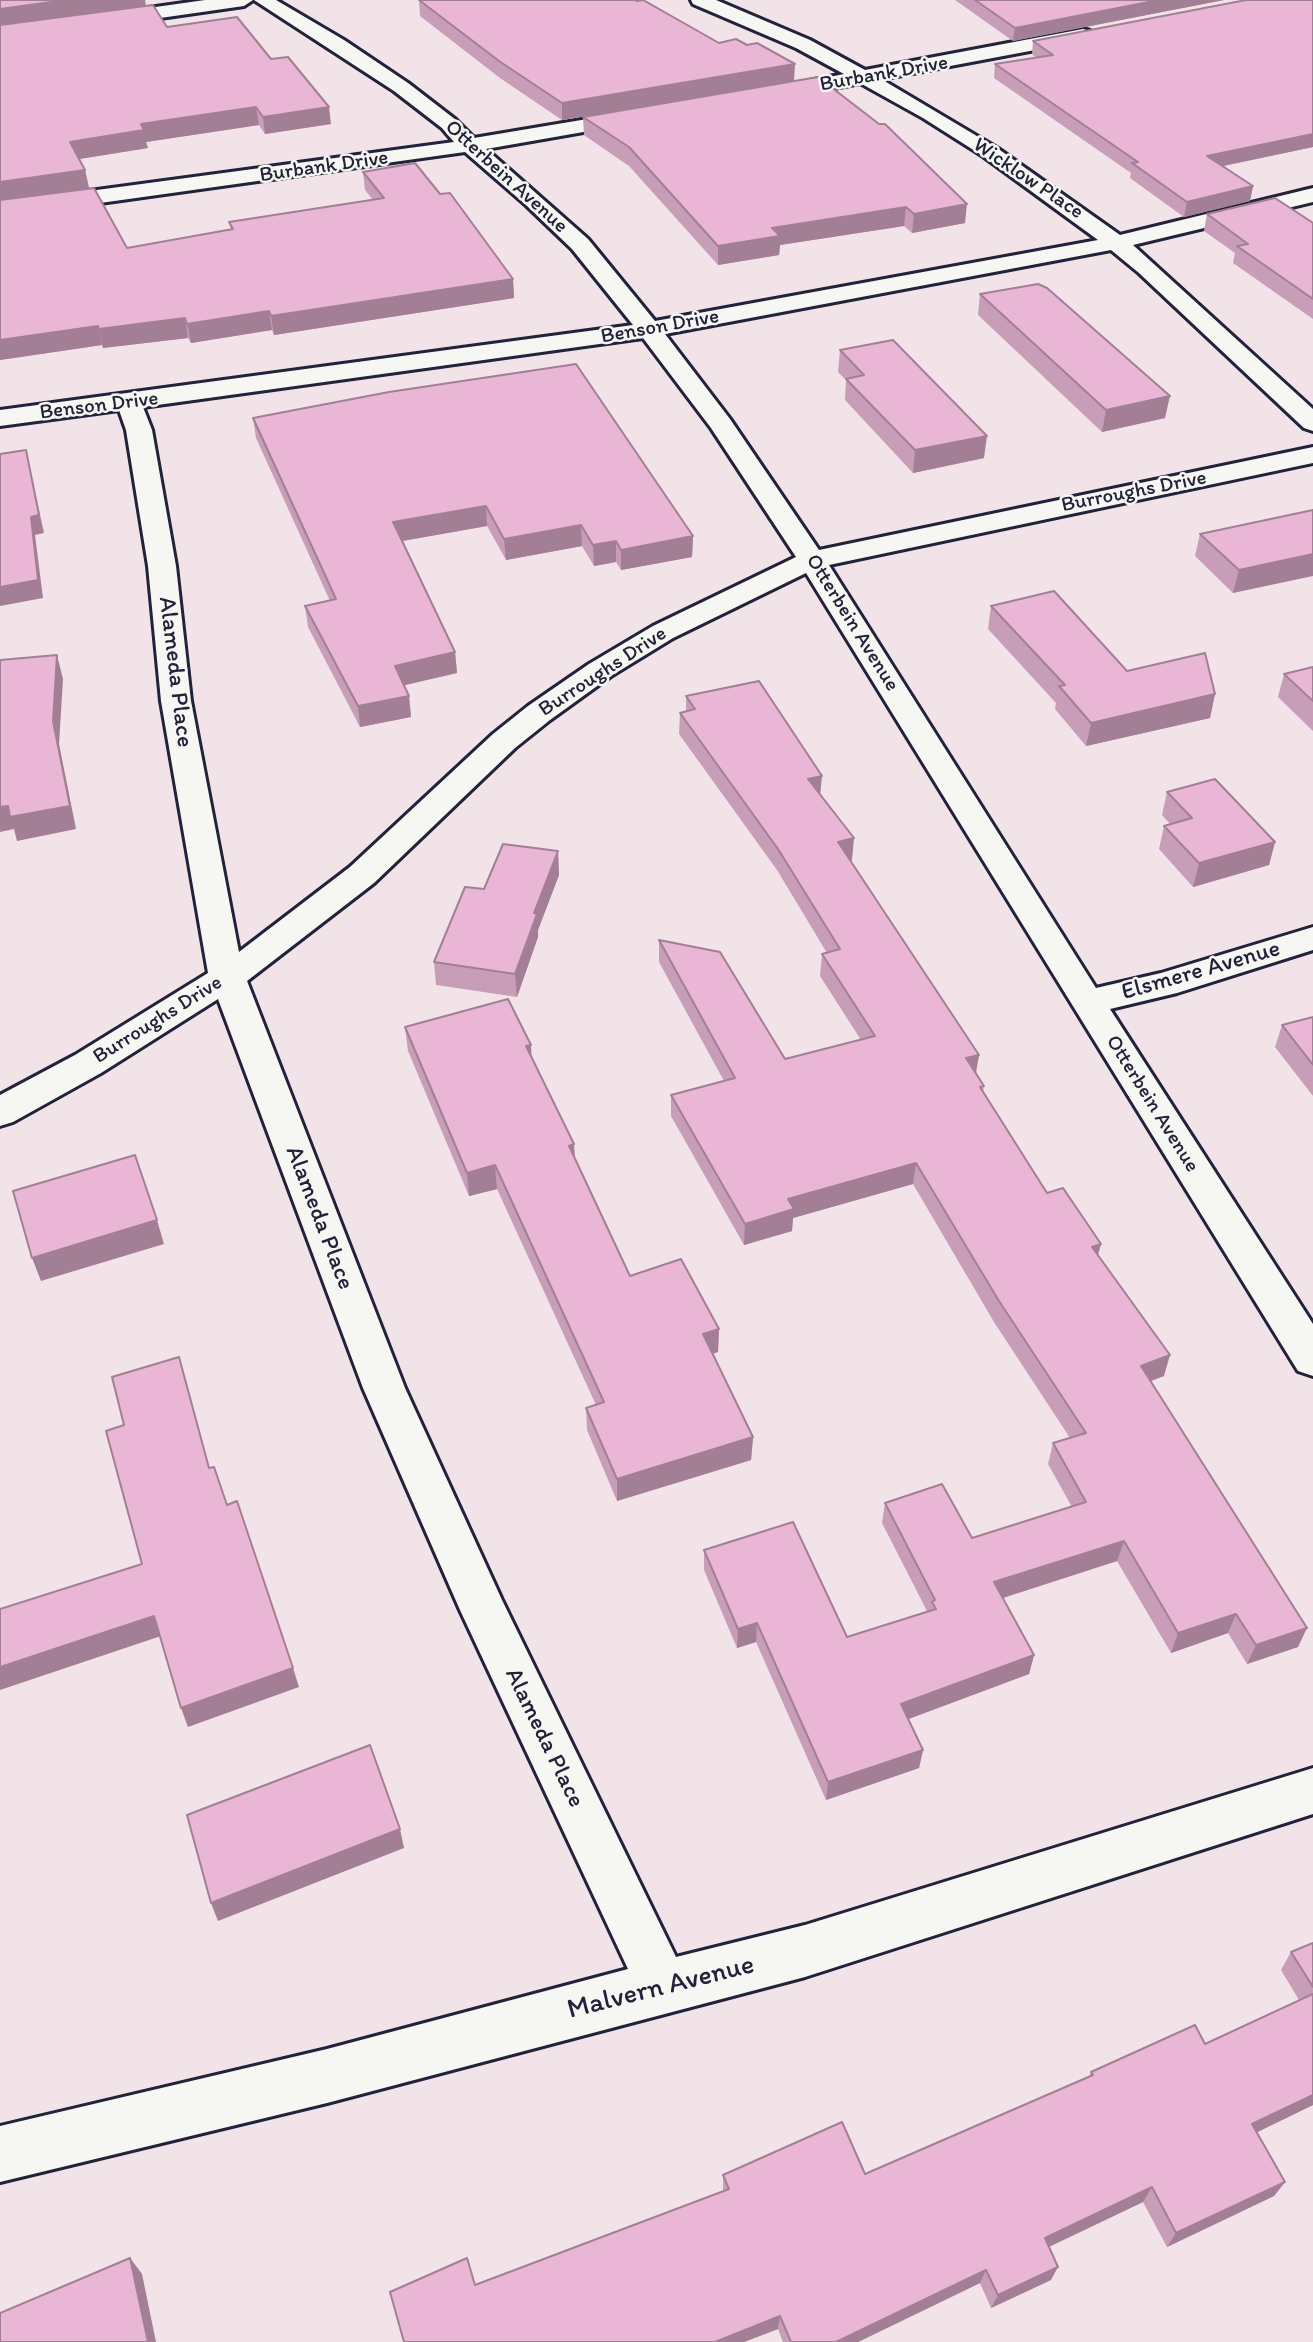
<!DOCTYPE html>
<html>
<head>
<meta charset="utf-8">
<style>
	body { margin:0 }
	canvas { display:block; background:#f2e3e9 }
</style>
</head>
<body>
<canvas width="1313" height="2342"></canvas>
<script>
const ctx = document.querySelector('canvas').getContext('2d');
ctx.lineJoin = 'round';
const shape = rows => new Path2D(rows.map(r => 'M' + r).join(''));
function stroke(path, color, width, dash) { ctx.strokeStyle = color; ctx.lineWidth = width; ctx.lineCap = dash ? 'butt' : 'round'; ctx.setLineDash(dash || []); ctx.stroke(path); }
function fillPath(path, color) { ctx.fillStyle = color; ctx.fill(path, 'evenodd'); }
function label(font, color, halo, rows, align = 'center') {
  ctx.font = font + ' Itim,sans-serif'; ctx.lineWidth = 5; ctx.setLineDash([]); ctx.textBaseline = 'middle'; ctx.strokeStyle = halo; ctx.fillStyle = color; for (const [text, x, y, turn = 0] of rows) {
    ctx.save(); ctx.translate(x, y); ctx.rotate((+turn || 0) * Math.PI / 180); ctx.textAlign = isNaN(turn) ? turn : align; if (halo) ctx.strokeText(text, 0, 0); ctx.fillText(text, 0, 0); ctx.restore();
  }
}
const minor = shape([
	[254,0,276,0,344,40,408,83,456,120,474,138,635,111,642,113,645,117,642,121,635,123,486,149,588,239,655,321,1098,240,983,156,923,118,860,83,777,99,770,97,767,93,770,89,844,74,796,48,693,4,691,0,716,0,810,40,865,70,1083,29,1090,31,1093,35,1083,41,881,79,997,148,1120,235,1313,188,1313,202,1133,245,1313,409,1313,431,1304,428,1139,273,1111,250,665,334,730,419,819,550,1313,447,1313,463,829,565,1096,988,1161,973,1313,927,1313,950,1177,993,1110,1009,1313,1324,1313,1376,1298,1371,806,573,673,638,611,676,550,720,515,748,374,883,247,981,405,1388,502,1600,676,1957,805,1925,1313,1768,1313,1814,805,1977,327,2103,0,2182,0,2126,327,2049,628,1969,460,1610,363,1388,218,999,101,1073,13,1122,0,1126,0,1095,75,1055,208,973,161,701,148,566,126,430,119,410,0,426,0,410,633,325,572,249,526,205,465,152,0,217,0,203,454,142,442,128,394,91,254,0],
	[643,338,711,428,796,557,653,626,589,664,528,706,493,734,350,867,239,952,191,701,176,566,152,430,143,407,643,338]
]);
const secondary = shape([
	[205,0,253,0,244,6,0,41,0,29,205,0]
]);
const wall = shape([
	[0,0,146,6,167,27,271,59,331,124,265,134,259,125,146,142,148,148,79,159,85,170,89,188,127,248,231,230,229,222,373,200,365,190,363,172,440,194,513,279,514,298,274,335,272,330,191,343,188,338,103,348,102,345,0,360],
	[419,0,719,43,794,81,965,223,912,233,904,226,780,245,779,255,718,265,629,166,584,135,583,117,624,110,562,120,500,78,420,16],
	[955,0,1224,0,1013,41],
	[1313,0,1313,147,1223,166,1253,186,1250,201,1184,217,1130,178,1131,173,994,78,995,64,1036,58,1032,54,1033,41],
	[1207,214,1313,223,1313,319,1233,263,1235,253,1204,231],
	[980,294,1165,418,1102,432,978,315],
	[840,350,984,458,913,473,845,400,846,380,838,372],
	[253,418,693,536,692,557,621,570,616,562,594,566,582,546,506,560,487,526,403,541,455,652,457,673,404,685,409,696,411,717,360,727,308,627,305,606,330,601,256,438],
	[1313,510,1233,593,1195,556,1200,534],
	[991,606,1127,671,1215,694,1210,718,1086,746,1055,709,1056,703,988,629],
	[1313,667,1313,731,1278,697,1284,674],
	[686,696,820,794,852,860,850,860,979,1055,976,1074,984,1086,983,1092,1047,1193,1101,1244,1098,1255,1164,1376,1151,1381,1298,1647,1247,1664,1228,1633,1171,1653,1117,1561,1003,1598,1034,1655,1029,1674,908,1719,923,1750,919,1768,826,1800,756,1642,737,1648,704,1570,704,1550,847,1637,927,1611,882,1523,885,1503,972,1538,1072,1507,1048,1464,1053,1443,1070,1438,994,1322,913,1184,793,1218,792,1231,744,1245,671,1116,671,1095,724,1081,659,962,659,940,785,1059,861,1040,820,976,822,954,827,953,777,870,679,734,680,713,686,711],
	[1167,792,1275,842,1269,865,1193,887,1159,849,1164,826,1170,824,1162,815],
	[558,851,559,875,538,930,538,937,517,997,436,985,434,962,484,889],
	[1313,1017,1313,1096,1275,1047,1282,1025],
	[405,1027,532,1057,574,1144,575,1158,630,1276,719,1329,718,1352,712,1354,753,1437,751,1460,617,1501,587,1430,586,1408,596,1405,497,1189,469,1196,408,1051],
	[1313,1943,1313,2105,1257,2132,1285,2182,1274,2196,1167,2247,1143,2202,1049,2247,1051,2280,991,2308,980,2283,858,2342,783,2342,778,2329,744,2342,404,2342,475,2285,723,2191,723,2175,865,2174,1089,2077,1091,2072,1205,2044,1299,2000,1281,1970,1291,1952]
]);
const shadedWall = shape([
	[66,0,145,0,146,6,0,26,0,9],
	[1159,0,1224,0,1013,41,1015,28],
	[795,64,794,81,562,120,562,103],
	[256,107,259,125,146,142,148,148,73,160,70,142,141,124],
	[329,107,331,124,265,134,263,117],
	[1313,134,1313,147,1204,170,1207,156],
	[85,170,89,188,0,200,0,182],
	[1253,186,1250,201,1184,217,1187,202],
	[967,204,965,223,912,233,914,214],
	[906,207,904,226,780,245,779,255,718,265,718,246,772,228],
	[513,279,514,298,274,335,271,316],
	[269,311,272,330,191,343,187,324],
	[185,318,188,338,103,348,99,329],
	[98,326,102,345,0,360,0,340],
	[1170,396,1165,418,1102,432,1106,410],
	[987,436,984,458,913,473,915,450],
	[26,450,44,533,35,535,43,598,0,606,0,587,31,517],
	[486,506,487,526,396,542,393,522],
	[581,525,582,546,506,560,504,539],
	[693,536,692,557,621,570,621,550],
	[616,541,616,562,594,566,593,545],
	[1313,554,1313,576,1233,593,1239,570],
	[455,652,457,673,397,687,395,666],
	[57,655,63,679,59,744,76,829,17,841,14,829,0,832,0,807,53,721],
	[1215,694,1210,718,1086,746,1091,723],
	[409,696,411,717,360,727,358,706],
	[822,776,820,797,808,779],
	[854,838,852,860,836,864,838,842],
	[1275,842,1269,865,1193,887,1199,863],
	[558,851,559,875,538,930,538,937,517,997,515,974,534,913],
	[531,1045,532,1069,526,1046],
	[979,1055,975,1076,966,1058],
	[574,1144,575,1168,569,1146],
	[916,1163,913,1184,793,1218,792,1231,744,1245,745,1224,788,1199],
	[495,1165,497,1189,469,1196,467,1173],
	[157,1220,164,1244,41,1281,32,1258],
	[1101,1244,1095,1265,1092,1247],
	[719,1329,718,1352,702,1357,703,1334],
	[1170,1355,1164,1376,1135,1387,1141,1366],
	[753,1437,751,1460,617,1501,617,1479],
	[1124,1541,1117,1561,990,1602,994,1582],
	[1236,1614,1228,1633,1171,1653,1178,1633],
	[154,1616,161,1636,0,1690,0,1667],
	[757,1623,756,1642,737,1648,738,1629],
	[1307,1628,1298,1647,1247,1664,1256,1645],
	[1034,1655,1029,1674,898,1723,901,1704],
	[293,1668,299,1687,188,1727,181,1708],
	[923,1750,919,1768,826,1800,828,1782],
	[400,1829,404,1848,218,1921,211,1903],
	[1313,2095,1313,2105,1241,2140,1252,2124],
	[1285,2182,1274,2196,1167,2247,1176,2233],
	[1152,2187,1143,2202,1038,2252,1045,2238],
	[130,2258,142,2274,156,2342,148,2342],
	[1058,2267,1051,2280,991,2308,998,2295],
	[986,2270,980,2283,858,2342,836,2342],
	[780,2316,778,2329,744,2342,715,2342]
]);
const building = shape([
	[0,0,66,0,0,9,0,0],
	[419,0,635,0,637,1,643,0,719,43,736,39,747,45,757,43,795,64,562,103,499,61,419,0],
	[975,0,1159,0,1015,28,975,0],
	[1246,0,1313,0,1313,134,1207,156,1253,186,1187,202,1132,163,1138,162,995,64,1053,55,1033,41,1246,0],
	[153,5,167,27,237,17,271,59,288,57,329,107,263,117,256,107,141,124,144,130,70,142,85,170,0,182,0,25,153,5],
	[818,77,879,124,885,124,967,204,914,214,906,207,772,228,780,236,718,246,629,147,583,117,818,77],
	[415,163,440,194,450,193,513,279,271,316,269,311,187,324,185,318,99,329,98,326,0,340,0,200,94,188,127,248,233,229,229,222,384,198,363,172,415,163],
	[1275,198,1313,223,1313,299,1237,246,1248,244,1207,214,1275,198],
	[1038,284,1047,288,1170,396,1106,410,980,294,1038,284],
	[893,340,987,436,915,450,846,379,864,375,840,350,893,340],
	[576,364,693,536,621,550,616,541,593,545,581,525,504,539,486,506,393,522,455,652,395,666,409,696,358,706,305,606,336,599,253,418,389,392,576,364],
	[26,450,39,515,31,517,38,580,0,587,0,454,26,450],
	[1313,510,1313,554,1239,570,1200,534,1313,510],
	[1054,591,1127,671,1205,653,1215,694,1091,723,1059,686,1065,685,991,606,1054,591],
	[57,655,53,721,70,806,10,817,8,806,0,807,0,660,57,655],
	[1313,667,1313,701,1284,674,1313,667],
	[759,681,822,776,808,779,854,838,838,842,979,1055,966,1058,984,1086,980,1087,1047,1193,1063,1188,1101,1244,1092,1247,1170,1355,1141,1366,1307,1628,1256,1645,1236,1614,1178,1633,1124,1541,994,1582,1034,1655,901,1704,923,1750,828,1782,757,1623,738,1629,704,1550,793,1522,847,1637,936,1609,932,1602,935,1600,885,1503,942,1484,972,1538,1086,1502,1053,1443,1086,1433,999,1301,916,1163,788,1199,794,1209,745,1224,671,1095,735,1078,659,940,720,952,785,1059,875,1036,822,954,840,949,778,849,680,713,695,709,686,696,759,681],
	[1215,779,1275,842,1199,863,1164,826,1192,818,1167,792,1215,779],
	[503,844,558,851,534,913,537,914,515,974,434,962,465,887,484,889,503,844],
	[508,999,531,1045,526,1046,574,1144,569,1146,630,1276,681,1259,719,1329,703,1334,753,1437,617,1479,586,1408,604,1402,495,1165,467,1173,405,1027,508,999],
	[1313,1017,1313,1065,1282,1025,1313,1017],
	[135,1155,157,1220,32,1258,13,1191,135,1155],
	[179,1357,209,1468,214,1467,227,1505,237,1501,293,1668,181,1708,154,1616,0,1667,0,1609,142,1564,106,1431,124,1425,112,1377,179,1357],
	[370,1745,400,1829,211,1903,187,1815,370,1745],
	[1313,1943,1313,1987,1291,1952,1313,1943],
	[1313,1994,1313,2095,1252,2124,1285,2182,1176,2233,1152,2187,1045,2238,1058,2267,998,2295,986,2270,836,2342,791,2342,780,2316,715,2342,404,2342,390,2292,467,2258,475,2285,729,2189,723,2175,842,2122,865,2174,1093,2075,1091,2072,1195,2025,1205,2044,1313,1994],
	[130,2258,148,2342,0,2342,0,2313,130,2258]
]);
const farStreetnames = [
	["Burbank Drive",884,74,-10],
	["Burbank Drive",324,167,-8],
	["Otterbein Avenue",506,177,42],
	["Wicklow Place",1028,179,34],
	["Benson Drive",660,327,-10],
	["Benson Drive",99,406,-7],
	["Burroughs Drive",1134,492,-11],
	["Otterbein Avenue",852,623,58],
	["Burroughs Drive",603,672,-33],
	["Burroughs Drive",158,1020,-32],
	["Otterbein Avenue",1152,1104,58]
];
const streetNames = [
	["Alameda Place",175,672,83],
	["Elsmere Avenue",1201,971,-16],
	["Alameda Place",319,1218,69],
	["Alameda Place",544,1738,64]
];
const nearStreetnames = [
	["Malvern Avenue",661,1988,-14]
];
stroke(minor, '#22223b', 6);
stroke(secondary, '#22223b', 6);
fillPath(minor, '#f6f6f2');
fillPath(secondary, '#f6f6f2');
fillPath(wall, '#c89db7');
fillPath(shadedWall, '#a37f95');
fillPath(building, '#e9b6d5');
stroke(building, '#a37f95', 2);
label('21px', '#22223b', '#f6f6f2', farStreetnames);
label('24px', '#22223b', '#f6f6f2', streetNames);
label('28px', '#22223b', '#f6f6f2', nearStreetnames);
</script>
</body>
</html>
